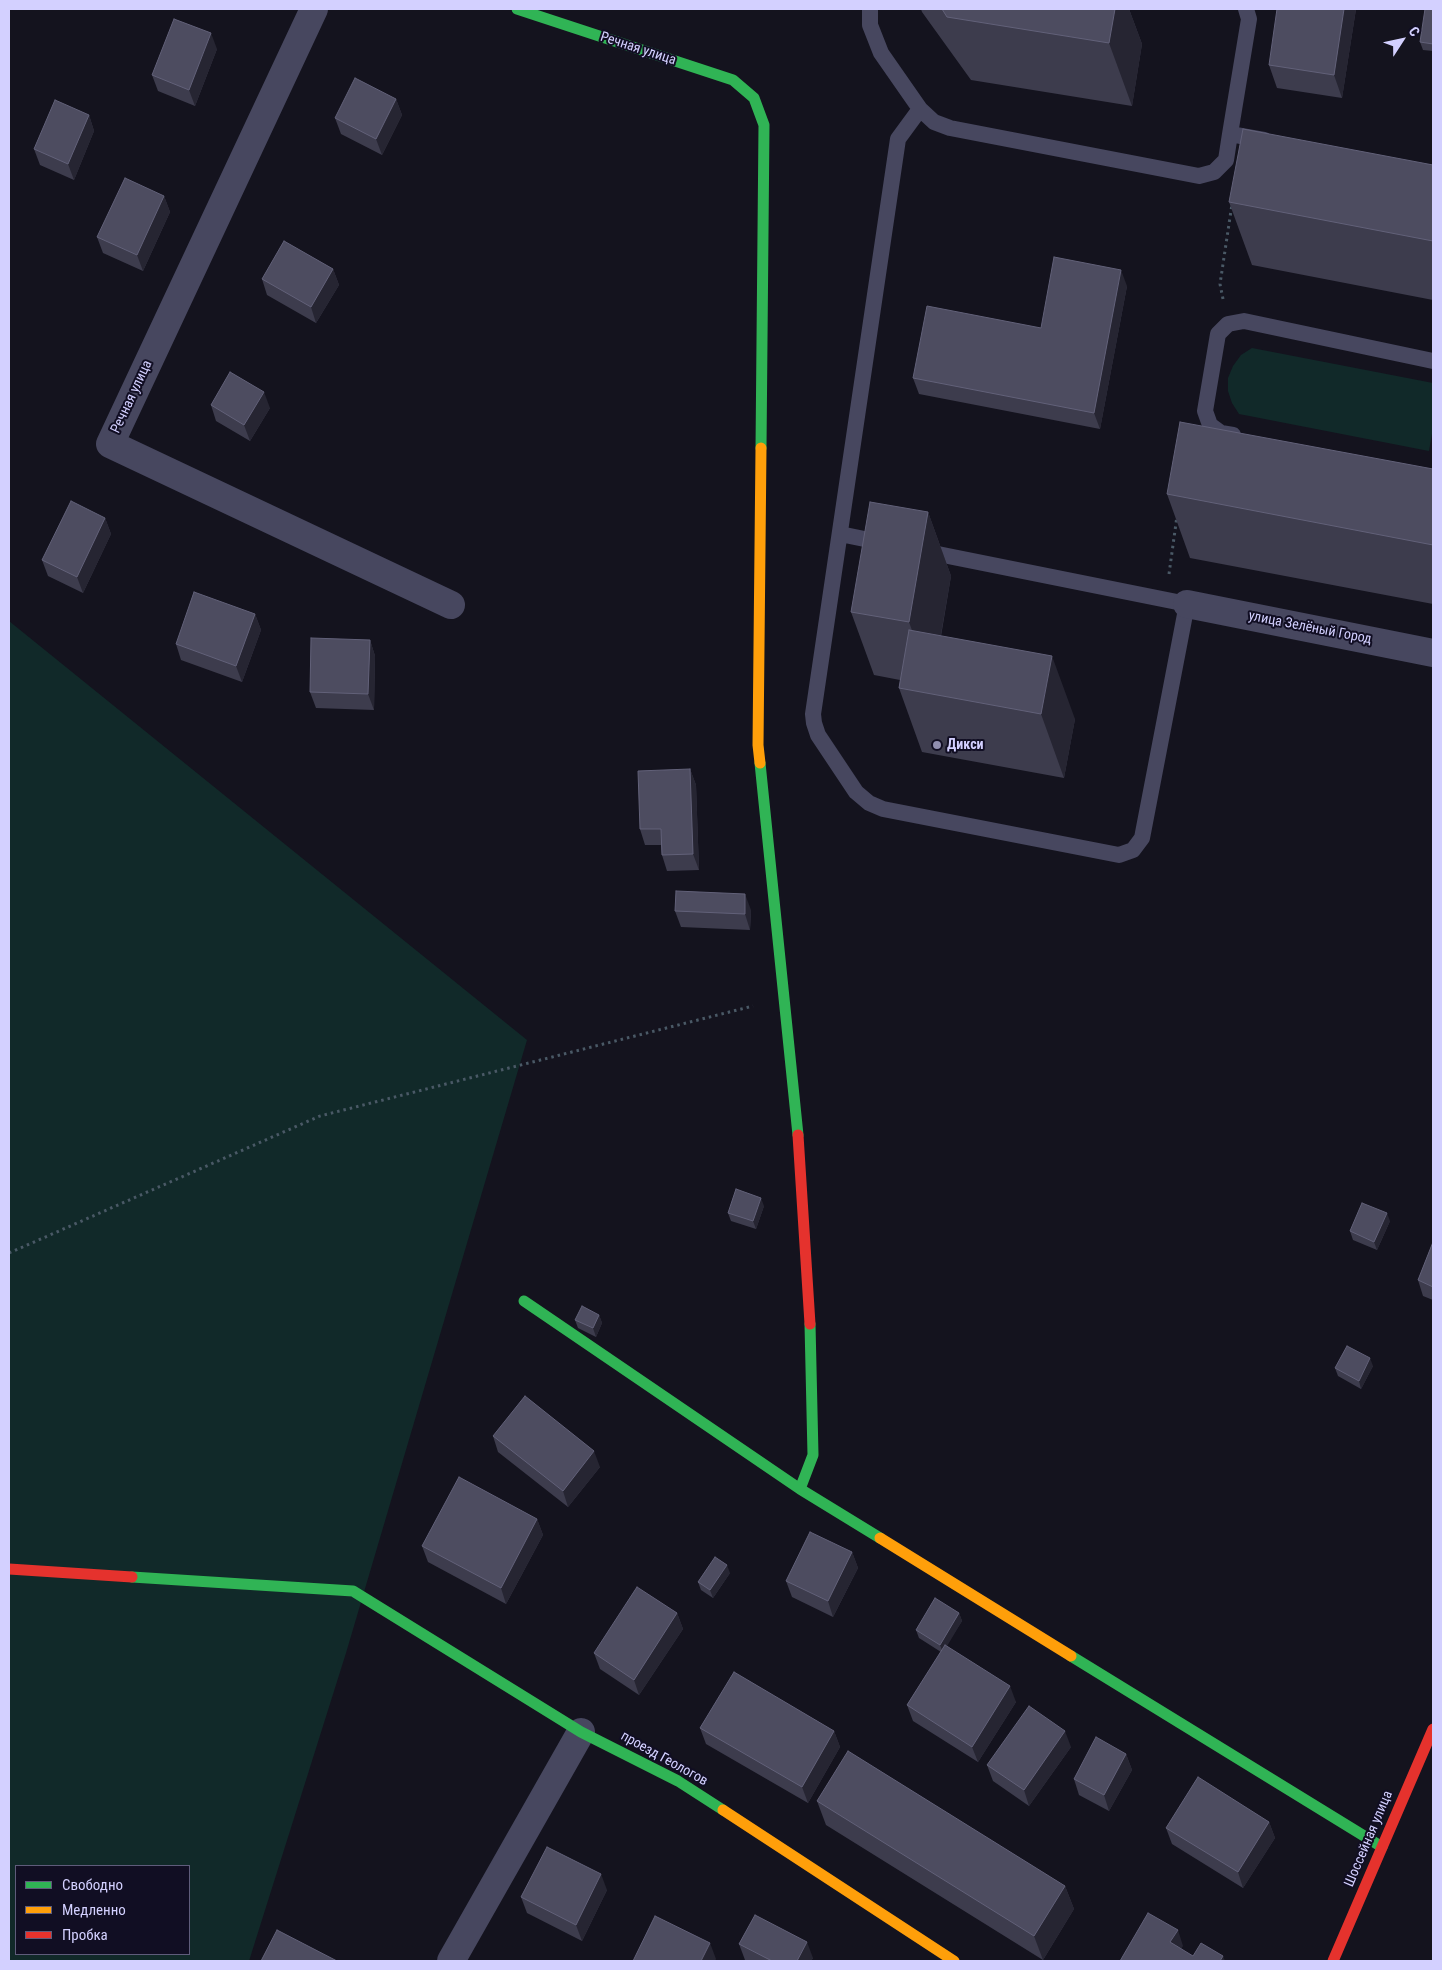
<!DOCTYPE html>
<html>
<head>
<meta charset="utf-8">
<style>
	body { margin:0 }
	#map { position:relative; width:1442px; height:1970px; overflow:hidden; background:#14131e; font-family:"Roboto Condensed",sans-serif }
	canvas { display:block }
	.frame { position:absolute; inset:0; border:10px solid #d3d0ff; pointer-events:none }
	.legend { position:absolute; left:15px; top:1865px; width:175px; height:90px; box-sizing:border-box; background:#110e23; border:1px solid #5f5c7b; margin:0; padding:6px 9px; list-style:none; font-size:15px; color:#d3d0ff }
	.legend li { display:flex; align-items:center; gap:10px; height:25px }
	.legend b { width:25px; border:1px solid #5f5c7b }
	.north { position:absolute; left:1377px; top:15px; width:50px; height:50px; -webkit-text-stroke:4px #110e23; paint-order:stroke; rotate:55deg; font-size:14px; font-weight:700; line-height:20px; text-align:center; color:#d3d0ff }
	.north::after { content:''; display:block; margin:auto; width:18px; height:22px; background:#d3d0ff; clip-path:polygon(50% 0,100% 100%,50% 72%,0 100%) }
</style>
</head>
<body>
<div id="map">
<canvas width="1442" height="1970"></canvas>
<div class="frame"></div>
<ul class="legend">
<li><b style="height:6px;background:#30b455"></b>Свободно</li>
<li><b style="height:6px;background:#ff9f0a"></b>Медленно</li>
<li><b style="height:6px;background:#e5322d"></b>Пробка</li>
</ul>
<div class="north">С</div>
</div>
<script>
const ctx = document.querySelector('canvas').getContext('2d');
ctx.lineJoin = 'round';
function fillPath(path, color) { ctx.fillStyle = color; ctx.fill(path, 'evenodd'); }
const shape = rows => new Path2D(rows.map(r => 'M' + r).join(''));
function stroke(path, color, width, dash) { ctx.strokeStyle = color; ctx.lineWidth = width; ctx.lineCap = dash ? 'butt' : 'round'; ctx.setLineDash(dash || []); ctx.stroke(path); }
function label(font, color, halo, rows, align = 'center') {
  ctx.font = font + ' "Roboto Condensed",sans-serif'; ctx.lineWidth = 4; ctx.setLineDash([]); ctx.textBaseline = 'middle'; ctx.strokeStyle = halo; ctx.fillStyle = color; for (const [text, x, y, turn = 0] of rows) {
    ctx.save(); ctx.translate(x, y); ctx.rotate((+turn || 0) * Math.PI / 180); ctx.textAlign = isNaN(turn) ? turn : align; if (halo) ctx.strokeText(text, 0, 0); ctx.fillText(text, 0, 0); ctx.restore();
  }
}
const green = shape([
	[1252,348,1433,383,1433,428,1429,451,1239,414,1232,403,1228,391,1228,378,1233,366,1241,355],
	[9,621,527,1040,346,1653,249,1961,9,1961],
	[16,1866,189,1866,189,1954,16,1954]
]);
const path = shape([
	[1223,299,1220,284,1232,204],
	[1169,574,1177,516],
	[9,1253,320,1116,753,1006]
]);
const lane = shape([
	[870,9,870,25,881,53,920,109,934,122,950,128,1199,176,1214,172,1226,160,1230,134,1264,140],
	[920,109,898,139,813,714,814,723,818,735,856,792,869,803,883,809,1119,855,1133,850,1142,838,1187,604,923,551],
	[1230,134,1249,19,1246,9],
	[1233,435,1221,433,1210,425,1205,411,1218,334,1228,324,1244,321,1433,361],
	[840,534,884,543]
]);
const street = shape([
	[314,9,110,444,451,605],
	[1187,604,1433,653],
	[451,1961,581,1732]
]);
const fast = shape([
	[517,9,733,80,754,98,764,125,761,448],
	[760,763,798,1135],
	[524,1301,800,1489,880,1538],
	[800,1489,813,1455,810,1324],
	[132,1577,353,1591,581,1732,678,1781,723,1810],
	[1071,1656,1382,1847]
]);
const slow = shape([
	[760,763,758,745,761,448],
	[880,1538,1071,1656],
	[723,1810,954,1961]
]);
const jam = shape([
	[798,1135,810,1324],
	[9,1569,132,1577],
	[1333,1961,1433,1729]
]);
const wall = shape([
	[921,9,1129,9,1142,44,1132,106,971,80,922,12],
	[1356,9,1342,98,1277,88,1269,65],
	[1433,9,1433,51,1423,50,1420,42],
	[217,49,195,106,158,91,152,75],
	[396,99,402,115,382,155,341,134,335,118],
	[89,115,94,131,74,180,40,165,34,149],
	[1433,165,1433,300,1252,265,1229,202],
	[164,196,170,212,143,271,103,253,97,237],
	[333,269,339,285,316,323,267,295,262,279],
	[1127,286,1100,429,919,394,913,378,1041,328],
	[211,405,270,408,250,441,216,421],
	[1433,469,1433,604,1190,558,1167,494],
	[928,512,951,576,941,636,1075,719,1064,778,922,752,899,688,900,680,874,675,851,612],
	[105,518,111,534,83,593,48,576,42,560],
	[255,614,261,630,242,682,181,660,176,644],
	[370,640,375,656,374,710,316,708,310,692],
	[690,769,696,785,699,870,667,871,662,855,661,845,645,845,640,829],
	[751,910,750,930,681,927,675,911],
	[764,1206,756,1229,731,1221,728,1213],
	[1390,1221,1377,1250,1353,1240,1350,1231],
	[1433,1242,1433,1300,1423,1296,1418,1280],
	[599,1315,602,1323,596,1337,578,1328,575,1320],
	[1373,1366,1361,1389,1338,1376,1335,1368],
	[493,1436,600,1467,568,1507,498,1452],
	[537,1519,543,1535,506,1604,428,1562,422,1546],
	[852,1552,858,1568,833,1617,792,1597,786,1581],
	[730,1573,713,1598,701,1590,698,1582],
	[677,1613,683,1629,639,1695,600,1669,594,1653],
	[959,1613,962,1621,946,1646,1016,1702,978,1762,913,1721,907,1705,941,1652,919,1638,916,1630],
	[700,1728,834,1731,840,1747,808,1803,706,1744],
	[1071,1747,1029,1806,993,1781,987,1765],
	[1126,1754,1132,1770,1109,1811,1079,1795,1074,1779],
	[817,1801,1065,1886,1074,1909,1043,1960,826,1825],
	[1269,1822,1275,1838,1243,1888,1172,1844,1166,1828],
	[607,1890,582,1941,527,1913,521,1897],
	[739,1944,813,1958,811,1961,748,1961,745,1960]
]);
const shadedWall = shape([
	[1115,9,1129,9,1142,44,1132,106,1109,43],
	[1344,9,1356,9,1342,98,1334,75],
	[211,33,217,49,195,106,189,90],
	[396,99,402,115,382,155,376,139],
	[89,115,94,131,74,180,68,164],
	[164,196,170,212,143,271,137,255],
	[333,269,339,285,316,323,311,307],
	[1121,270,1127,286,1100,429,1094,413],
	[264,392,270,408,250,441,244,425],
	[928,512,951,576,932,686,909,622],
	[105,518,111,534,83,593,77,577],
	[255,614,261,630,242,682,236,666],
	[370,640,375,656,374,710,368,694],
	[1052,656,1075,719,1064,778,1041,714],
	[690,769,696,785,699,870,693,854],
	[745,894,751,910,750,930,745,914],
	[761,1198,764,1206,756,1229,753,1221],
	[1387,1213,1390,1221,1377,1250,1374,1242],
	[599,1315,602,1323,596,1337,593,1328],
	[1370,1358,1373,1366,1361,1389,1359,1381],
	[594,1451,600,1467,568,1507,563,1491],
	[537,1519,543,1535,506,1604,501,1588],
	[852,1552,858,1568,833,1617,828,1601],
	[727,1565,730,1573,713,1598,710,1590],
	[677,1613,683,1629,639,1695,634,1680],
	[959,1613,962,1621,943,1653,940,1645],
	[1010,1686,1016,1702,978,1762,972,1747],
	[834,1731,840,1747,808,1803,802,1787],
	[1065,1731,1071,1747,1029,1806,1024,1790],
	[1126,1754,1132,1770,1109,1811,1104,1795],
	[1269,1822,1275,1838,1243,1888,1238,1872],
	[601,1874,607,1890,582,1941,576,1925],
	[1065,1886,1074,1909,1043,1960,1034,1936],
	[1178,1930,1183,1946,1176,1958,1170,1942],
	[807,1942,813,1958,811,1961,797,1961],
	[710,1943,716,1959,715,1961,701,1961],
	[1223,1956,1225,1961,1220,1961]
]);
const building = shape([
	[942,9,1115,9,1109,43,947,17,942,9],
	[1277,9,1344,9,1334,75,1269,65,1277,9],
	[1425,9,1433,9,1433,44,1420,42,1425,9],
	[174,19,211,33,189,90,152,75,174,19],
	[355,78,396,99,376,139,335,118,355,78],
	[55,100,89,115,68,164,34,149,55,100],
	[1243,129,1433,165,1433,241,1229,202,1243,129],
	[125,178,164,196,137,255,97,237,125,178],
	[284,241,333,269,311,307,262,279,284,241],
	[1054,257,1121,270,1094,413,913,378,927,306,1041,328,1054,257],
	[230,372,264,392,244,425,211,405,230,372],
	[1180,422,1433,469,1433,545,1167,494,1180,422],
	[71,501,105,518,77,577,42,560,71,501],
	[870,502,928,512,909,622,851,612,870,502],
	[194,592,255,614,236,666,176,644,194,592],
	[909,630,1052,656,1041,714,899,688,909,630],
	[311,638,370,640,368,694,310,692,311,638],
	[690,769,693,854,662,855,661,829,640,829,638,771,690,769],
	[676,891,745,894,745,914,675,911,676,891],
	[736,1189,761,1198,753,1221,728,1213,736,1189],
	[1362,1203,1387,1213,1374,1242,1350,1231,1362,1203],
	[1433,1242,1433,1287,1418,1280,1433,1242],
	[582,1306,599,1315,593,1328,575,1320,582,1306],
	[1347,1346,1370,1358,1359,1381,1335,1368,1347,1346],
	[525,1396,594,1451,563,1491,493,1436,525,1396],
	[459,1477,537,1519,501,1588,422,1546,459,1477],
	[810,1532,852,1552,828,1601,786,1581,810,1532],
	[715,1557,727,1565,710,1590,698,1582,715,1557],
	[637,1587,677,1613,634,1680,594,1653,637,1587],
	[935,1598,959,1613,940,1645,916,1630,935,1598],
	[945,1645,1010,1686,972,1747,907,1705,945,1645],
	[734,1672,834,1731,802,1787,700,1728,734,1672],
	[1029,1706,1065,1731,1024,1790,987,1765,1029,1706],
	[1096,1737,1126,1754,1104,1795,1074,1779,1096,1737],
	[848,1751,1065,1886,1034,1936,817,1801,848,1751],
	[1198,1777,1269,1822,1238,1872,1166,1828,1198,1777],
	[547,1847,601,1874,576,1925,521,1897,547,1847],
	[1148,1913,1178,1930,1170,1942,1193,1956,1201,1943,1223,1956,1220,1961,1120,1961,1148,1913],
	[755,1915,807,1942,797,1961,772,1961,739,1944,755,1915],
	[655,1916,710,1943,701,1961,633,1961,655,1916],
	[277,1930,337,1961,261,1961,277,1930]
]);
const markers = [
	[937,745,5,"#908eb0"]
];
const streetNames = [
	["Речная улица",638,49,18],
	["Речная улица",132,397,-65],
	["улица Зелёный Город",1310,628,11],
	["проезд Геологов",664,1759,29],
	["Шоссейная улица",1369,1839,-67]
];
const poiNames = [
	["Дикси",947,745]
];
fillPath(green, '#112929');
stroke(path, '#4a5966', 3, [2.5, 4]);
stroke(lane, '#47475f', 16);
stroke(street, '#47475f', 28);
stroke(fast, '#30b455', 11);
stroke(slow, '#ff9f0a', 11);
stroke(jam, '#e5322d', 11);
fillPath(wall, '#3d3c4d');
fillPath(shadedWall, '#262532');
fillPath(building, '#4d4c60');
stroke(building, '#626179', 1);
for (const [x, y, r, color] of markers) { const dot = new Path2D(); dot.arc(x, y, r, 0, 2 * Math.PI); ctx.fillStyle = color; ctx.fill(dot); stroke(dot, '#110e23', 2); }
label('14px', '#d3d0ff', '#110e23', streetNames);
label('bold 14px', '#d3d0ff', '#110e23', poiNames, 'left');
</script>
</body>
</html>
